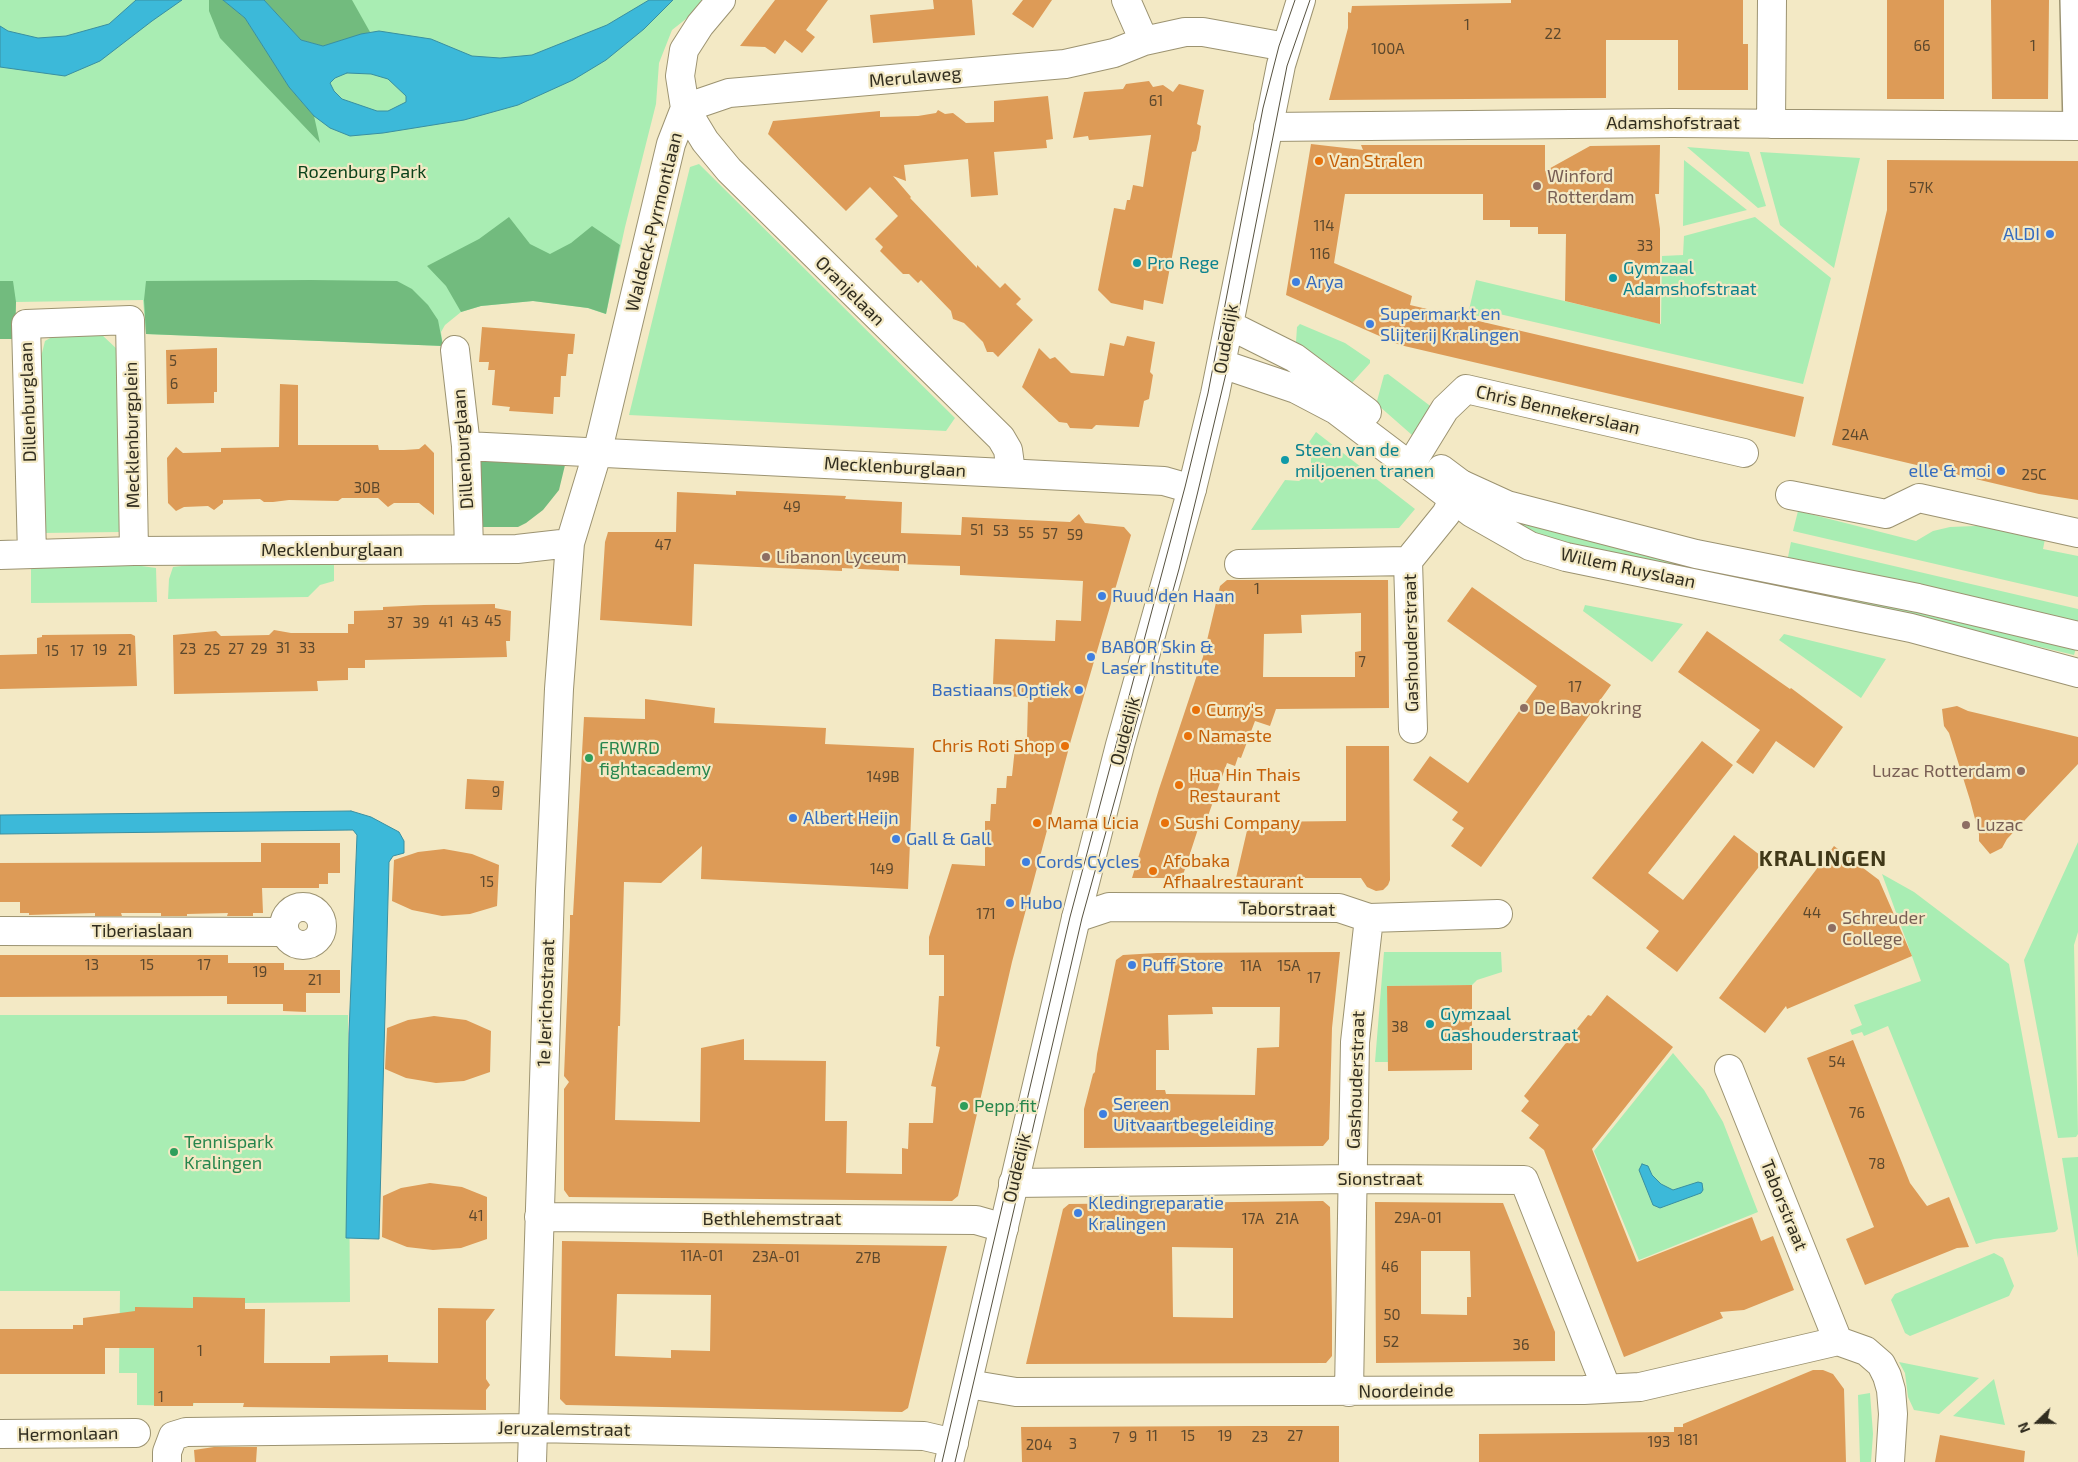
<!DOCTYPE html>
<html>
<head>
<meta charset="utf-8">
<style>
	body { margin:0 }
	#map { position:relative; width:2078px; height:1462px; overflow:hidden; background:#f3e9c5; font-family:"Exo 2",sans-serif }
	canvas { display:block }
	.north { position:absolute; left:2013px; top:1397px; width:50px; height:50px; -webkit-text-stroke:4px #f3e9c5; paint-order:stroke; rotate:248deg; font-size:14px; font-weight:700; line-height:20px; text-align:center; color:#312d1f }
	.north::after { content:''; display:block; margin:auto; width:18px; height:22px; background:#312d1f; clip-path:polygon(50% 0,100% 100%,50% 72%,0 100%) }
</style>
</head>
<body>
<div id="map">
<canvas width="2078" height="1462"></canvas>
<div class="north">N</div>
</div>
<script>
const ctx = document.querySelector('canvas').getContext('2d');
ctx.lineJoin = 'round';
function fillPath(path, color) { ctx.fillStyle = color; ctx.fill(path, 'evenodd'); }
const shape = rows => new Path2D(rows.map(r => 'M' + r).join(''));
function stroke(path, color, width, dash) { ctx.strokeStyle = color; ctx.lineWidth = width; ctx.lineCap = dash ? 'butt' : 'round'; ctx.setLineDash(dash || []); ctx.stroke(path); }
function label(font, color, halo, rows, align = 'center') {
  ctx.font = font + ' "Exo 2",sans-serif'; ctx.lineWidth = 4.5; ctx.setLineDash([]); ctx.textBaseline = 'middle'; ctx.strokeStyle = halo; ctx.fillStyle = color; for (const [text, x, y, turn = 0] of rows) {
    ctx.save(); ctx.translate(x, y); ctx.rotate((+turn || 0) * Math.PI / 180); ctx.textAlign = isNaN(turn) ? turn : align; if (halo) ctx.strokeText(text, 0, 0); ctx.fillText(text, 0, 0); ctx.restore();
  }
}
const green = shape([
	[0,0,710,0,672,30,659,63,656,104,625,227,606,314,588,308,533,301,481,306,461,312,445,325,441,332,443,346,146,334,143,300,16,302,15,339,0,339],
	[1687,147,1749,152,1766,206,1758,208],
	[1760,152,1860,158,1834,268,1780,225],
	[1684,160,1747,210,1683,226],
	[699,164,955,418,946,431,629,415,690,167],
	[1755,217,1831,278,1803,384,1495,313,1493,319,1468,314,1476,280,1661,324,1662,256,1683,255,1684,236],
	[1300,324,1345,343,1370,360,1370,363,1351,384,1331,366,1296,342,1297,327],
	[102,335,118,350,121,527,119,532,43,533,38,369,45,341,52,337],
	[1388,374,1433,408,1416,434,1412,435,1379,406,1377,401,1384,375],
	[1316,432,1415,509,1399,528,1251,530,1285,480,1299,481,1307,475,1311,467,1311,457,1305,448],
	[1484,507,1686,557,1682,568,1580,546,1532,534],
	[1798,511,1916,541,1933,531,1950,527,2000,525,2046,534,2043,549,2078,556,2078,597,1793,531],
	[1791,542,2078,609,2078,630,1787,562],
	[334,560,334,581,320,585,308,597,168,599,169,579,173,567,207,563],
	[127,564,156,568,157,602,31,603,31,566],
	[1787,581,2076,648,2074,655,1918,618,1785,593],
	[1585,605,1683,624,1652,662,1583,611],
	[1784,634,1886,659,1861,698,1779,640],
	[2078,842,2078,932,2074,945,2078,1134,2076,1137,2058,1138,2024,960],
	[1882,874,1914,892,2009,964,2058,1229,2055,1232,1994,1239,1976,1244,1888,1026,1864,1036,1862,1032,1852,1035,1850,1030,1862,1025,1854,1005,1921,981],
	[1384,952,1501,952,1502,972,1477,980,1472,985,1387,986,1388,1062,1375,1062],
	[0,1015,348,1015,350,1302,245,1303,244,1403,194,1402,193,1406,137,1405,137,1373,119,1373,120,1291,0,1291],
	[1673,1053,1704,1090,1723,1122,1758,1212,1639,1260,1594,1151],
	[2078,1157,2078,1258,2062,1158],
	[1994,1253,2003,1258,2014,1286,2009,1296,1910,1336,1905,1333,1891,1300,1895,1294],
	[1899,1362,1979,1378,1939,1414,1914,1410,1908,1397,1905,1373],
	[1994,1379,2005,1425,1953,1416],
	[1870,1393,1873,1434,1871,1462,1860,1462,1858,1395]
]);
const forest = shape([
	[209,0,223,0,245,18,289,87,314,116,320,143,220,38,209,11],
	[264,0,352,0,370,32,323,46,301,40],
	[509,217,530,244,550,254,571,243,592,226,620,245,606,314,588,308,533,301,481,306,461,312,446,286,427,266,479,239],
	[311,280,397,281,412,289,428,305,438,320,443,346,146,334,144,300,146,281],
	[0,281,13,281,16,302,15,339,0,339],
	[479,458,566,461,559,490,543,510,526,523,518,527,478,527]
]);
const water = shape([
	[136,0,182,0,152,21,100,61,65,76,0,67,0,26,8,31,38,38,66,36,109,24,136,0],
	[223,0,264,0,301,40,323,46,361,34,379,31,431,39,472,56,500,58,532,55,607,25,649,0,673,0,644,29,606,60,573,80,518,105,464,120,383,133,350,136,330,128,314,116,289,87,245,18,223,0],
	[347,73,371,74,388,79,406,96,406,102,388,111,377,111,342,99,334,91,330,83,335,78,347,73],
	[351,811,371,817,399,832,404,841,404,853,393,856,389,862,379,1239,346,1238,349,1033,357,835,353,830,0,834,0,815,351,811],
	[1642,1164,1648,1166,1652,1175,1661,1184,1673,1190,1698,1182,1702,1183,1703,1190,1701,1193,1660,1208,1653,1205,1639,1170,1642,1164]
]);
const building = shape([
	[775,0,828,0,806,30,815,37,802,53,785,40,775,54,765,47,740,46],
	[933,0,972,0,975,35,873,43,870,15,934,9],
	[1023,0,1052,0,1033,28,1012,14],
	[1511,0,1743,0,1743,44,1748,44,1748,90,1678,90,1678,40,1606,40,1606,98,1329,100,1348,28,1348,12,1351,13,1352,6,1511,3],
	[1887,0,1944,0,1944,99,1887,99],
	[1991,0,2049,0,2048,99,1992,99],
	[1149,81,1153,87,1163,85,1173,92,1179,84,1204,90,1197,124,1201,126,1199,139,1196,151,1192,152,1163,304,1144,300,1143,310,1111,303,1098,290,1114,208,1125,210,1127,200,1130,200,1133,185,1143,187,1151,135,1089,140,1088,136,1073,138,1084,92,1123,89,1126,84],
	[1048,96,1053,139,1046,140,1047,148,994,152,998,195,971,197,968,159,904,165,906,181,893,176,911,197,910,198,977,268,977,265,1000,288,1005,283,1021,299,1016,304,1033,320,998,357,993,352,987,352,983,342,964,323,953,319,951,311,921,280,918,283,909,274,903,274,880,251,883,247,875,239,898,216,870,187,846,211,768,134,773,121,880,111,880,117,918,116,936,113,938,110,945,114,953,113,966,123,994,122,994,101],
	[1311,144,1363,150,1361,145,1545,145,1545,171,1590,146,1660,145,1659,194,1655,194,1660,229,1660,324,1565,301,1566,234,1538,234,1538,227,1510,227,1510,220,1483,220,1483,194,1345,194,1334,263,1412,296,1410,305,1804,397,1795,437,1400,345,1286,295],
	[1887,160,2078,161,2078,500,2039,494,1832,445,1887,210],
	[482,327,575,334,573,354,568,354,566,376,561,376,560,397,554,397,553,414,509,411,510,407,492,405,495,370,488,370,489,362,479,362],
	[1127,336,1155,342,1150,372,1153,375,1149,399,1144,401,1139,427,1096,425,1092,429,1070,428,1067,423,1059,422,1022,387,1039,348,1050,359,1055,357,1071,373,1104,376,1110,343,1124,346],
	[217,348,217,392,214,392,214,403,167,404,166,350],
	[280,384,298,385,298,445,378,445,379,450,404,450,419,449,425,444,434,453,434,515,419,503,394,503,388,507,378,498,342,498,338,501,289,500,273,502,264,502,260,499,223,500,223,503,214,510,208,506,184,507,176,511,168,503,167,458,176,447,183,453,221,452,221,448,279,447],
	[736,491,846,496,845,499,902,502,901,533,961,535,962,517,1070,522,1079,514,1085,523,1124,527,1131,535,1071,740,1012,962,958,1196,952,1201,569,1197,564,1190,564,1089,569,1082,564,1076,570,927,570,915,573,915,584,717,645,719,645,699,715,708,714,723,826,728,825,744,914,748,908,889,701,879,702,846,661,883,624,882,620,1026,618,1026,615,1120,700,1122,701,1048,744,1039,744,1060,826,1061,825,1121,847,1121,846,1173,902,1174,902,1148,908,1149,909,1123,933,1123,936,1087,931,1086,940,1047,936,1046,939,996,944,996,944,955,929,955,929,937,952,864,985,866,985,821,990,821,991,804,996,804,997,788,1006,788,1007,776,1012,776,1016,738,1027,739,1028,698,1009,696,1010,685,993,684,995,639,1055,641,1056,620,1081,621,1083,581,960,575,960,566,899,564,899,571,842,568,842,571,694,564,692,626,600,620,605,542,608,532,676,532,677,492,736,495],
	[1227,580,1388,580,1389,708,1276,709,1270,726,1255,721,1241,758,1238,757,1235,766,1227,763,1204,827,1199,826,1182,878,1132,878,1159,789,1203,657,1220,586],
	[1361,613,1361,651,1355,652,1355,677,1263,677,1264,634,1302,633,1301,615],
	[1472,587,1611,685,1481,867,1451,846,1464,828,1452,820,1458,812,1413,780,1430,756,1468,783,1537,686,1447,621],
	[495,604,495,608,511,611,510,641,506,641,507,657,365,660,365,668,348,668,348,680,317,681,318,691,174,694,173,635,216,631,221,636,269,635,274,630,291,633,348,633,348,624,354,624,354,611,383,610,383,607,424,605],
	[1707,631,1790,689,1791,688,1843,727,1814,768,1776,741,1753,774,1736,762,1760,730,1678,672],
	[131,634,135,636,137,686,0,689,0,655,37,654,37,638,42,637,42,635],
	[1957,706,1968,711,2078,737,2078,764,2007,839,2002,848,1990,854,1979,841,1979,834,1970,800,1949,733,1944,726,1942,709],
	[1702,741,1733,765,1648,873,1683,900,1734,835,1765,859,1677,972,1646,948,1659,931,1592,878],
	[1346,746,1389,746,1390,880,1388,885,1383,890,1376,891,1367,887,1361,878,1236,878,1249,822,1346,821],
	[467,779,504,781,502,810,465,809],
	[261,843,340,843,340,873,328,873,328,884,319,884,319,888,262,888,263,913,253,913,253,916,227,916,228,913,187,914,187,916,161,916,161,913,121,913,122,916,95,916,95,913,29,915,29,913,20,913,20,902,0,902,0,863,261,862],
	[1834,846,1879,880,1912,956,1787,1009,1786,1006,1765,1033,1719,998],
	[444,849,472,854,499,865,497,906,470,914,442,916,412,910,392,901,394,860,418,852],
	[1340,952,1332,1028,1329,1139,1323,1146,1084,1148,1084,1109,1093,1074,1095,1072,1097,1054,1116,960,1123,955,1157,953],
	[1212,1007,1280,1007,1279,1047,1257,1048,1255,1095,1166,1094,1165,1090,1156,1090,1156,1050,1169,1050,1168,1015,1213,1014],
	[0,955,228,955,228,963,284,963,284,970,340,970,340,993,306,993,306,1012,283,1011,283,1004,227,1004,227,996,0,997],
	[1472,985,1472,1070,1388,1071,1387,986],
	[1607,995,1673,1047,1592,1149,1637,1262,1752,1217,1761,1241,1773,1236,1794,1290,1744,1310,1720,1312,1723,1318,1624,1357,1544,1150,1529,1138,1539,1125,1521,1111,1529,1101,1524,1096,1588,1015,1591,1016],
	[434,1016,466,1020,491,1031,490,1072,464,1081,436,1083,406,1078,385,1069,387,1028,408,1020],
	[1853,1040,1910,1183,1927,1206,1949,1197,1969,1247,1957,1248,1865,1285,1846,1239,1874,1227,1807,1058],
	[430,1183,462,1187,487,1197,487,1239,461,1248,433,1250,407,1247,382,1237,383,1196,401,1188],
	[1323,1201,1330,1207,1332,1315,1332,1356,1326,1363,1026,1364,1063,1209,1069,1204],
	[1172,1247,1233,1248,1233,1318,1173,1317],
	[1375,1202,1503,1203,1555,1332,1555,1361,1376,1363],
	[1421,1251,1470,1251,1471,1297,1467,1297,1467,1315,1421,1314],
	[562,1241,691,1243,947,1246,908,1408,902,1412,566,1405,560,1399],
	[617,1294,711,1295,710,1351,671,1350,671,1358,615,1356],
	[193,1297,245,1298,245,1309,265,1309,264,1363,330,1363,330,1356,388,1355,388,1362,438,1363,438,1308,495,1309,486,1321,486,1379,490,1385,486,1390,486,1410,243,1407,244,1403,193,1403,193,1406,154,1406,154,1348,105,1348,105,1374,0,1374,0,1329,73,1329,73,1325,83,1325,83,1318,135,1311,135,1307,193,1308],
	[1813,1370,1823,1370,1833,1374,1844,1389,1846,1462,1479,1462,1479,1434,1674,1432,1674,1427,1683,1427,1683,1424],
	[1249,1426,1339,1426,1339,1462,1022,1462,1021,1427],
	[1940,1435,2025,1451,2024,1462,1935,1462],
	[214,1447,257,1447,256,1462,195,1462,194,1450]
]);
const pedestrian = shape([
	[2071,0,2074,126]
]);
const minor = shape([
	[1126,0,1144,41,1185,32,1203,32,1286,47],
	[1771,124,1772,0],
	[1268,127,1672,123,2078,126],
	[455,350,466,446,469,549],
	[466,446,1164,481,1192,489],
	[1410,466,1445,409,1466,389,1744,453],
	[1011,472,1008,450,1001,438,729,170,705,141,685,108,729,93,1065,64,1114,53,1144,41],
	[1790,495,1886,514,1919,498,2078,533],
	[32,554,26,324,130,320,134,551],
	[0,555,134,551,517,549,570,543],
	[1239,564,1408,561],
	[1413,729,1408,561,1446,514,1461,484],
	'284 926a19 19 0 1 1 38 0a19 19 0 1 1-38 0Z',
	[1076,918,1109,907,1339,908,1369,918,1498,914],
	[0,931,284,932],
	[1729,1069,1838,1341],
	[1013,1183,1353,1179,1524,1180,1606,1387],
	[539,1217,976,1220,1004,1228],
	[1838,1341,1866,1351,1881,1364,1887,1376,1891,1390,1893,1414,1890,1462],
	[968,1384,1016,1392,1584,1390,1640,1387,1838,1341],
	[1349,1392,1355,1042,1369,918],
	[0,1434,136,1433],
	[167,1462,167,1452,173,1436,186,1432,532,1428,924,1436,954,1443],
	[532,1462,550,891,559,689,570,543,597,454,671,144,685,108,680,76,684,50,700,25,721,0]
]);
const tertiary = shape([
	[1229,325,1295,358,1367,412],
	[1222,364,1296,389,1336,410,1472,513,1530,546,1566,557,1911,628,2078,673],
	[1441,469,1461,484,1507,505,1696,554,1918,598,2078,636],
	[949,1462,1076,918,1120,745,1192,489,1215,394,1281,65,1301,0]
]);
const tram = shape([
	[942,1462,1070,917,1185,487,1208,393,1263,108,1279,46,1295,0],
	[955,1462,1082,918,1179,569,1198,491,1228,365,1287,66,1310,0]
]);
const markers = [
	[1319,161,5,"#e8710a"],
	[1537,186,5,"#8d6e63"],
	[2050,234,5,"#3f7fe0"],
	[1137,263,5,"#0f9aa8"],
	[1613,278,5,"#0f9aa8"],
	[1296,282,5,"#3f7fe0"],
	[1370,324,5,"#3f7fe0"],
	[1285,460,5,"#0f9aa8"],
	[2001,471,5,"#3f7fe0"],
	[766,557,5,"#8d6e63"],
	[1102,596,5,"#3f7fe0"],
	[1091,657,5,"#3f7fe0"],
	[1079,690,5,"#3f7fe0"],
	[1524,708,5,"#8d6e63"],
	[1196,710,5,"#e8710a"],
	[1188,736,5,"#e8710a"],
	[1065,746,5,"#e8710a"],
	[589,758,5,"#2e9e5b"],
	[2021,771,5,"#8d6e63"],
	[1179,785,5,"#e8710a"],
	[793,818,5,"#3f7fe0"],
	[1037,823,5,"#e8710a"],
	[1165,823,5,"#e8710a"],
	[1966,825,5,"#8d6e63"],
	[896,839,5,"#3f7fe0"],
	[1026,862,5,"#3f7fe0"],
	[1153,871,5,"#e8710a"],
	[1010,903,5,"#3f7fe0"],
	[1832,928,5,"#8d6e63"],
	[1132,965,5,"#3f7fe0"],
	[1430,1024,5,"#0f9aa8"],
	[964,1106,5,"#2e9e5b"],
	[1103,1114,5,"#3f7fe0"],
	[174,1152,5,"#2e9e5b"],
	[1078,1213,5,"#3f7fe0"]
];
const numberNames = [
	["1",1467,25],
	["22",1553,34],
	["66",1922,46],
	["1",2033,46],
	["100A",1388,49],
	["61",1156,101],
	["57K",1921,188],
	["114",1324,226],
	["33",1645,246],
	["116",1320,254],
	["5",173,361],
	["6",174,384],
	["24A",1855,435],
	["25C",2034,475],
	["30B",367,488],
	["49",792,507],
	["51",977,530],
	["53",1001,531],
	["55",1026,533],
	["57",1050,534],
	["59",1075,535],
	["47",663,545],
	["1",1257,589],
	["45",493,621],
	["41",446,622],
	["43",470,622],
	["37",395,623],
	["39",421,623],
	["31",283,648],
	["33",307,648],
	["23",188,649],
	["27",236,649],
	["29",259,649],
	["19",100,650],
	["21",125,650],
	["25",212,650],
	["15",52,651],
	["17",77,651],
	["7",1362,662],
	["17",1575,687],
	["149B",883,777],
	["9",496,792],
	["149",882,869],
	["15",487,882],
	["44",1812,913],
	["171",986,914],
	["13",92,965],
	["15",147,965],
	["17",204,965],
	["11A",1251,966],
	["15A",1289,966],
	["19",260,972],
	["17",1314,978],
	["21",315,980],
	["38",1400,1027],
	["54",1837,1062],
	["76",1857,1113],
	["78",1877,1164],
	["41",476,1216],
	["29A-01",1418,1218],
	["17A",1253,1219],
	["21A",1287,1219],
	["11A-01",702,1256],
	["23A-01",776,1257],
	["27B",868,1258],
	["46",1390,1267],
	["50",1392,1315],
	["52",1391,1342],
	["36",1521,1345],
	["1",200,1351],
	["1",161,1397],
	["11",1152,1436],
	["15",1188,1436],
	["19",1225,1436],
	["27",1295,1436],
	["9",1133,1437],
	["23",1260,1437],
	["7",1116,1438],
	["181",1688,1440],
	["193",1659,1442],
	["3",1073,1444],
	["204",1039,1445]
];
const streetNames = [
	["Merulaweg",915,77,-5],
	["Adamshofstraat",1673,123],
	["Waldeck-Pyrmontlaan",654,222,-76],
	["Oranjelaan",850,291,45],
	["Oudedijk",1226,339,-80],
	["Dillenburglaan",28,402,-92],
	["Chris Bennekerslaan",1558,410,13],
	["Mecklenburgplein",132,435,-91],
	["Dillenburglaan",463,449,-94],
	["Mecklenburglaan",895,467,3],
	["Mecklenburglaan",332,550],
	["Willem Ruyslaan",1628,568,12],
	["Gashouderstraat",1411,643,-91],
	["Oudedijk",1125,731,-75],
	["Taborstraat",1287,909,1],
	["Tiberiaslaan",142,931],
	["1e Jerichostraat",546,1003,-88],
	["Gashouderstraat",1356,1080,-88],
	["Oudedijk",1017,1168,-77],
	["Sionstraat",1380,1179],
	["Taborstraat",1784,1205,68],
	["Bethlehemstraat",772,1219],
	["Noordeinde",1406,1391,-1],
	["Jeruzalemstraat",564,1429,1],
	["Hermonlaan",68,1434,-1]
];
const foodNames = [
	["Van Stralen",1329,161],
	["Curry's",1206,710],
	["Namaste",1198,736],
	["Chris Roti Shop",1055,746,"right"],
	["Hua Hin Thais",1189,775],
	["Restaurant",1189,796],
	["Mama Licia",1047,823],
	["Sushi Company",1175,823],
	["Afobaka",1163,861],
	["Afhaalrestaurant",1163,882]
];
const parkNames = [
	["Rozenburg Park",362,172]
];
const educationNames = [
	["Winford",1547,176],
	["Rotterdam",1547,197],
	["Libanon Lyceum",776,557],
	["De Bavokring",1534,708],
	["Luzac Rotterdam",2011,771,"right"],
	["Luzac",1976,825],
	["Schreuder",1842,918],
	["College",1842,939]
];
const shopNames = [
	["ALDI",2040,234,"right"],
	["Arya",1306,282],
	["Supermarkt en",1380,314],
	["Slijterij Kralingen",1380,335],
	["elle & moi",1991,471,"right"],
	["Ruud den Haan",1112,596],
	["BABOR Skin &",1101,647],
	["Laser Institute",1101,668],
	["Bastiaans Optiek",1069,690,"right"],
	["Albert Heijn",803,818],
	["Gall & Gall",906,839],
	["Cords Cycles",1036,862],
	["Hubo",1020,903],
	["Puff Store",1142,965],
	["Sereen",1113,1104],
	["Uitvaartbegeleiding",1113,1125],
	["Kledingreparatie",1088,1203],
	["Kralingen",1088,1224]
];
const cultureNames = [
	["Pro Rege",1147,263],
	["Gymzaal",1623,268],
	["Adamshofstraat",1623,289],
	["Steen van de",1295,450],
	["miljoenen tranen",1295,471],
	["Gymzaal",1440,1014],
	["Gashouderstraat",1440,1035]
];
const leisureNames = [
	["FRWRD",599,748],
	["fightacademy",599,769],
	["Pepp.fit",974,1106],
	["Tennispark",184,1142],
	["Kralingen",184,1163]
];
const districtNames = [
	["KRALINGEN",1823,859]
];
fillPath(green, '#a9edb3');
fillPath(forest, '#72bb7e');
fillPath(water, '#3cb9d9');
stroke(water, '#398fa1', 1);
fillPath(building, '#dd9b57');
stroke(pedestrian, '#9c9371', 24);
stroke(minor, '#9c9371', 30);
stroke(tertiary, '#9c9371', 30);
stroke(pedestrian, '#fff', 21);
stroke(minor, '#fff', 28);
stroke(tertiary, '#fff', 28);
stroke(tram, '#575240', 1);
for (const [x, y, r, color] of markers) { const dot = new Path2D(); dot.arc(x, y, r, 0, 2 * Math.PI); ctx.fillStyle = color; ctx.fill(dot); stroke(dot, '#f3e9c5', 2); }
label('15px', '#5c482d', null, numberNames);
label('18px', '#312d1f', '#f3e9c5', streetNames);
label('18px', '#c56008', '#f3e9c5', foodNames, 'left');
label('18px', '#0b421b', '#f3e9c5', parkNames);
label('18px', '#785e54', '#f3e9c5', educationNames, 'left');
label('18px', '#366cbe', '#f3e9c5', shopNames, 'left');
label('18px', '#0d838f', '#f3e9c5', cultureNames, 'left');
label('18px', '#27864d', '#f3e9c5', leisureNames, 'left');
ctx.letterSpacing = '1px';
label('bold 22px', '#403818', '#f3e9c5', districtNames);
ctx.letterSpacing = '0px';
</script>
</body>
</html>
